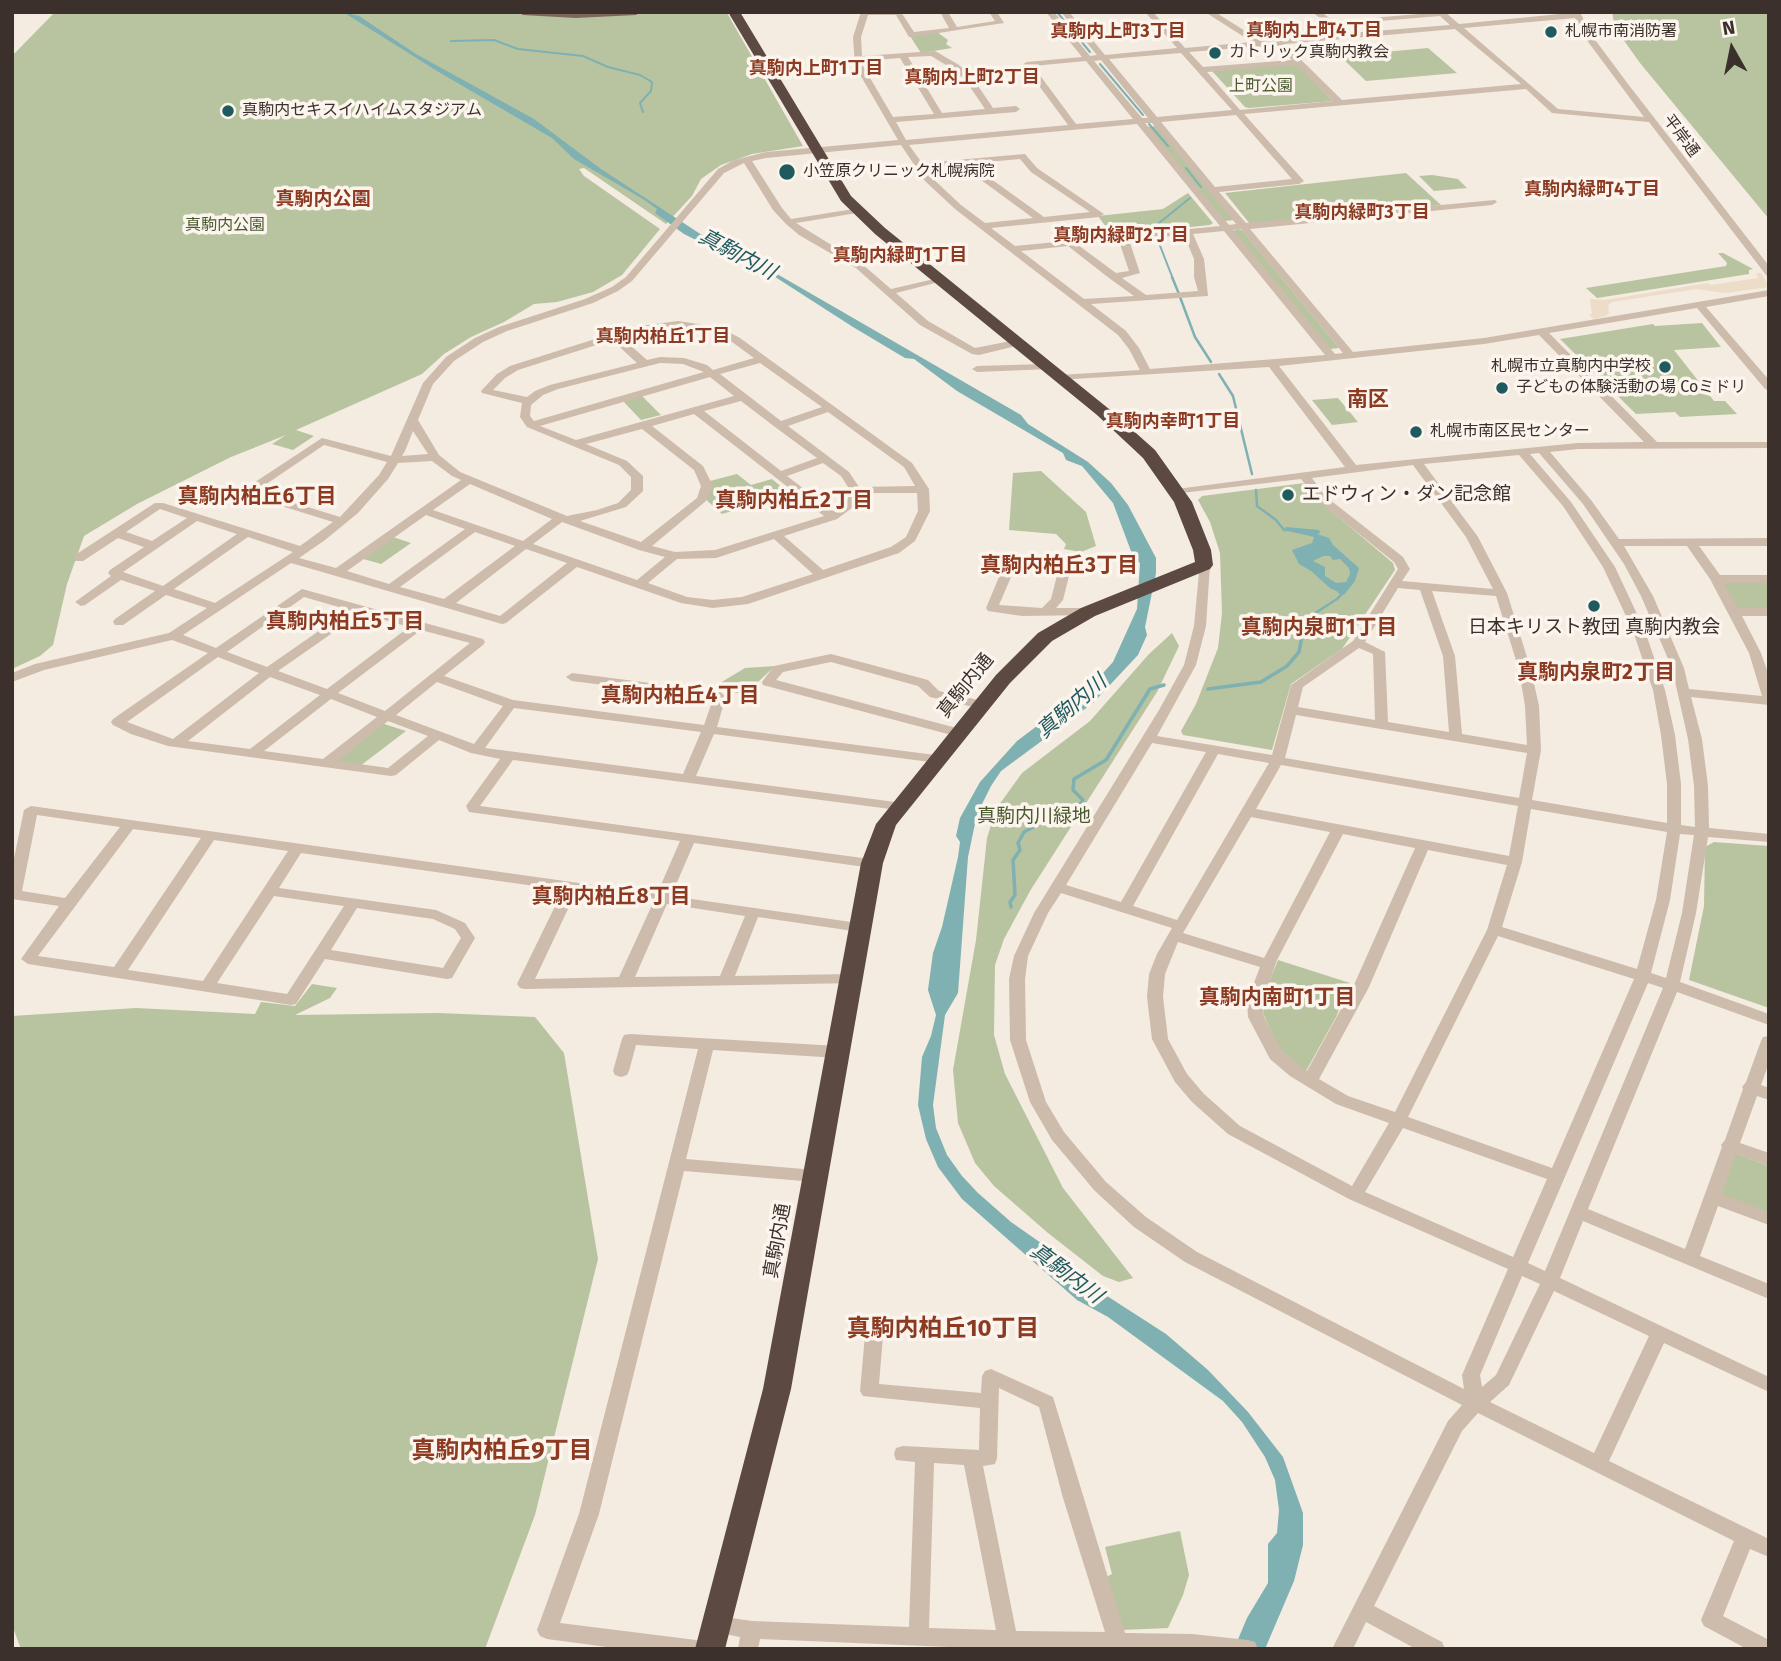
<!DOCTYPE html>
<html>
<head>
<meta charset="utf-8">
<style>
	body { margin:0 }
	#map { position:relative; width:1781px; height:1661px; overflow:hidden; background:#f4ebe1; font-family:"Fira Sans",sans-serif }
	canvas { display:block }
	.frame { position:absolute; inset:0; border:14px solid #3b302b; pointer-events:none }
	.north { position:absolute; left:1697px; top:14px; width:70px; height:70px; -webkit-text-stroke:5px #fbf5ee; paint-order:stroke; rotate:351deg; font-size:19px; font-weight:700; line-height:28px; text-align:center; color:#3b302b }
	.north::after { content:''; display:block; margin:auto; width:24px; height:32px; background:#3b302b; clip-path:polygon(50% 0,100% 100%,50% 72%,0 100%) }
</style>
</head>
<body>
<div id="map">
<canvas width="1781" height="1661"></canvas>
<div class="frame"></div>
<div class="north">N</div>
</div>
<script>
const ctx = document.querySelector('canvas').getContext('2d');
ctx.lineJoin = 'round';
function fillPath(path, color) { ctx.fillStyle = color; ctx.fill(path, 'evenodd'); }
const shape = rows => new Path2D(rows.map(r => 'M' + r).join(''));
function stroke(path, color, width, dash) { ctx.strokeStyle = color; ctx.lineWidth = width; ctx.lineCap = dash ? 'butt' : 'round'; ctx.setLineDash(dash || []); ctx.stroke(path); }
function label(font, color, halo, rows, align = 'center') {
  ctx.font = font + ' "Fira Sans","Noto Sans JP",sans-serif'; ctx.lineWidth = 7; ctx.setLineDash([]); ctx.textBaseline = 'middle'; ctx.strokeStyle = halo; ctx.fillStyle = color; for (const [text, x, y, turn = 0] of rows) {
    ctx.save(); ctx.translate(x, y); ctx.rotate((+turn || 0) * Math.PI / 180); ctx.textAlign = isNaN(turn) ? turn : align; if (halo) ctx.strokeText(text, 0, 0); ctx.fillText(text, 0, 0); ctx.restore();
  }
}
const green = shape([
	[55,12,724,12,727,13,803,146,752,154,721,165,701,179,692,196,666,224,584,168,579,169,584,176,660,229,622,275,593,292,557,302,534,304,504,322,471,337,444,354,422,374,296,430,314,436,293,450,272,444,286,435,231,457,137,504,84,536,67,584,53,645,40,656,12,669,12,56],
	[1612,12,1769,12,1769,219,1640,63,1615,28],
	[937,32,948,40,946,44,952,48,921,53,910,36],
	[1428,48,1457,73,1366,81,1340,56],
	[1297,64,1333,101,1249,108,1245,107,1212,71],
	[1156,126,1235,220,1224,221,1147,127],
	[1406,173,1441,205,1250,224,1225,193],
	[1432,175,1458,179,1467,188,1434,191,1419,176],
	[1188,193,1213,223,1210,225,1112,235,1098,216,1163,209],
	[1238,229,1242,230,1339,348,1330,349,1233,231],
	[1718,253,1723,253,1753,269,1749,270,1749,274,1597,298,1586,288,1726,266,1727,263],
	[1702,323,1721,347,1674,350,1714,401,1725,401,1737,414,1680,417,1675,412,1636,414,1560,339,1653,324,1655,326],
	[641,395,661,415,641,420,622,400],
	[1338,398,1358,422,1332,425,1312,400],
	[1041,471,1086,512,1096,546,1081,552,1064,549,1066,544,1056,534,1009,530,1013,473],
	[737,474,751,485,772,479,790,494,722,514,703,497,706,482],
	[1305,483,1317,499,1393,563,1395,570,1342,649,1291,684,1272,750,1183,735,1181,731,1196,704,1218,648,1222,613,1220,553,1210,522,1198,500,1202,496],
	[390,536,411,543,381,564,360,558],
	[1727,582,1769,582,1769,610,1740,610,1735,607,1723,584],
	[1172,633,1179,646,1157,692,1030,891,1004,939,995,965,994,1035,1005,1074,1063,1188,1133,1278,1119,1282,1103,1276,1048,1233,994,1186,975,1163,958,1123,953,1070,976,940,987,838,996,809,1022,773,1090,721,1149,654],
	[775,666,744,695,715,686,745,668],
	[381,723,406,731,360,766,333,763],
	[1714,842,1769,846,1769,1008,1689,980,1704,906,1705,847],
	[1278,960,1350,983,1336,1017,1306,1071,1280,1050,1264,1016,1263,997],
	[312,984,337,988,330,998,295,1015,438,1013,535,1017,564,1053,598,1259,535,1515,485,1649,21,1649,12,1625,12,1016,136,1008,255,1014,261,1002,295,1006],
	[1734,1153,1769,1166,1769,1213,1717,1193],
	[1180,1531,1189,1575,1183,1595,1168,1628,1121,1630,1106,1577,1112,1574,1105,1547]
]);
const plaza = shape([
	[1756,273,1761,273,1769,287,1725,293,1697,289,1612,302,1608,305,1609,313,1606,316,1594,319,1589,315,1592,314,1590,299,1605,300,1708,283,1711,285,1758,278]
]);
const water = shape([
	[343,12,359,16,416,54,534,119,601,169,708,239,715,240,758,263,1021,415,1028,424,1088,462,1111,483,1128,505,1156,558,1156,573,1145,627,1147,635,1138,655,1093,703,1001,771,991,786,977,814,968,857,958,993,945,1015,933,1105,936,1128,947,1155,962,1176,978,1193,1011,1222,1068,1262,1107,1296,1166,1334,1208,1370,1248,1412,1283,1457,1303,1513,1303,1545,1294,1581,1265,1649,1234,1649,1247,1618,1268,1583,1268,1544,1277,1533,1279,1510,1275,1480,1265,1457,1242,1422,1223,1401,1108,1317,1077,1300,962,1199,938,1167,926,1139,918,1105,922,1057,931,1036,936,1015,928,990,933,953,942,927,958,857,960,842,956,836,960,818,980,782,1017,741,1093,684,1113,662,1137,609,1140,563,1134,559,1113,503,1082,466,1066,460,1063,453,957,391,914,359,905,358,853,327,755,264,732,254,714,251,719,248,726,249,717,244,700,242,684,234,655,213,657,209,643,199,574,159,552,138,437,71],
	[1286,527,1319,530,1320,533,1317,534,1329,538,1333,545,1359,568,1355,581,1344,595,1330,588,1311,571,1299,564,1292,550,1312,543,1314,537,1284,530],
	[1323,556,1330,556,1333,560,1340,559,1349,568,1350,574,1346,582,1336,583,1325,576,1325,567,1313,561]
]);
const streamFar2 = shape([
	[1057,12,1090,52],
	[451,41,494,40,518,49,583,56,608,67,640,75,652,82,651,91,640,103,643,112],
	[1100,64,1143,115],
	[1149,124,1168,146],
	[1186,168,1201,187],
	[1155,231,1159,223,1190,198],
	[1157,238,1173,279]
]);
const streamFar1 = shape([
	[1172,277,1179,294],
	[1180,297,1195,337,1211,362],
	[1219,374,1233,396,1252,474],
	[1256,490,1257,506,1276,520,1284,530,1288,530],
	[1302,633,1309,617,1337,599,1342,594,1339,592]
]);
const stream = shape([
	[1208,689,1261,682,1287,666,1299,652,1303,631],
	[1011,907,1010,902,1015,895,1013,860,1020,850,1018,843,1024,832,1050,818,1075,811,1083,800,1073,790,1074,779,1106,760,1150,689,1164,685]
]);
const minor = shape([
	[861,12,901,12,914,32,949,28,940,12,948,12,957,27,995,21,989,12,997,12,1004,23,912,37,909,37,896,15,868,15,861,37,862,56,935,51,959,65,972,77,993,108,1016,106,1020,109,1016,112,896,122,906,140,1068,125,1023,64,1027,62,1082,57,1046,12,1054,12,1090,56,1097,55,1061,12,1069,12,1105,55,1177,48,1145,12,1153,12,1185,48,1252,42,1205,12,1215,12,1261,41,1341,34,1312,12,1321,12,1350,33,1450,25,1440,16,1367,22,1366,20,1370,18,1445,12,1459,24,1580,12,1590,33,1628,84,1769,266,1769,276,1766,275,1649,122,1552,113,1526,89,1244,114,1304,181,1299,184,1219,192,1246,223,1495,200,1497,202,1492,205,1250,229,1353,352,1484,338,1769,290,1769,296,1706,307,1769,380,1769,390,1765,389,1697,308,1549,333,1657,442,1769,442,1769,448,1578,449,1550,452,1591,500,1619,539,1769,538,1769,546,1699,546,1720,575,1769,575,1769,583,1724,583,1738,608,1769,608,1769,616,1742,616,1761,653,1769,676,1769,705,1691,697,1702,739,1708,786,1709,828,1769,834,1769,842,1708,837,1696,913,1680,982,1769,1014,1769,1025,1677,992,1588,1209,1685,1249,1722,1147,1721,1145,1725,1140,1743,1089,1742,1087,1746,1082,1761,1041,1763,1037,1769,1036,1769,1063,1761,1085,1769,1088,1769,1100,1757,1096,1740,1143,1769,1153,1769,1166,1736,1154,1722,1194,1769,1212,1769,1225,1718,1206,1700,1256,1769,1284,1769,1299,1583,1221,1560,1278,1769,1377,1769,1392,1664,1343,1609,1461,1769,1539,1769,1557,1750,1549,1723,1616,1769,1640,1769,1649,1747,1649,1704,1626,1701,1620,1734,1541,1478,1413,1462,1431,1374,1606,1442,1642,1445,1649,1416,1649,1366,1622,1353,1649,1332,1649,1448,1421,1462,1405,1185,1262,1134,1227,1094,1190,1052,1140,1030,1102,1010,1040,1009,979,1014,956,1034,913,1159,710,1184,665,1194,626,1200,562,1204,561,1210,565,1206,626,1196,665,1157,736,1272,755,1291,685,1353,641,1398,569,1394,562,1317,500,1301,479,1173,494,1171,492,1177,489,1345,467,1269,367,1056,380,1056,376,1060,375,1140,370,1129,349,1118,335,955,209,925,181,901,145,766,158,752,161,782,208,791,219,860,208,862,210,857,213,796,223,862,264,891,289,943,277,943,281,896,293,928,321,975,348,1016,340,1020,341,1020,345,979,355,972,354,920,325,856,268,799,235,786,224,773,210,744,163,724,173,632,281,618,291,593,303,507,331,483,342,454,361,433,384,418,420,439,455,460,472,567,516,597,510,618,503,631,490,631,477,619,465,527,427,520,417,522,403,482,393,481,391,497,374,510,366,633,327,678,321,719,327,740,338,912,463,929,489,930,511,915,541,899,553,748,604,713,608,681,603,577,567,506,623,502,624,291,563,183,635,216,648,302,589,483,639,485,642,483,645,444,676,513,700,704,725,713,699,572,681,566,677,572,673,720,692,726,696,717,727,943,756,945,759,938,763,714,734,696,776,903,803,905,806,898,810,513,760,480,806,877,860,879,863,877,866,872,868,694,843,671,896,865,924,867,927,865,930,860,932,758,917,735,976,851,974,856,975,859,979,856,983,525,989,520,988,517,984,563,890,301,853,279,888,436,910,465,923,475,938,452,978,447,979,325,959,296,1004,291,1005,28,964,21,959,59,906,12,899,12,868,24,810,31,806,657,894,680,841,469,812,466,806,500,759,471,753,439,740,396,775,391,776,168,746,131,734,113,725,111,722,113,719,208,653,172,640,44,670,12,682,12,673,35,664,169,633,207,608,166,595,123,625,115,625,113,622,115,619,155,591,121,580,85,605,81,606,75,602,111,576,108,573,110,570,144,547,118,538,83,561,75,561,75,555,155,503,163,503,300,546,333,522,243,494,243,490,322,438,391,456,423,383,446,357,475,338,499,327,585,299,612,287,626,277,718,169,734,160,766,152,898,140,855,66,853,37,861,12],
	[1575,18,1583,35,1644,117,1558,109,1464,28,1575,18],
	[1455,29,1521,84,1342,100,1285,44,1455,29],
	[1277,45,1292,60,1203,67,1189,52,1277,45],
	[1181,53,1232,110,1157,117,1109,59,1181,53],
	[931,56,953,69,966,81,985,109,942,113,908,57,931,56],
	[900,58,934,114,893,117,863,66,863,61,900,58],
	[1101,60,1148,118,1142,118,1094,61,1101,60],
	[1086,61,1133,119,1076,124,1033,66,1086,61],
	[1297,65,1333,101,1240,110,1207,72,1297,65],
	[1236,115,1292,179,1215,187,1161,122,1236,115],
	[1145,123,1152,123,1236,224,1229,225,1145,123],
	[1137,124,1220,226,1015,246,991,228,1099,217,1104,214,1037,168,1025,154,922,163,909,145,1137,124],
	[1020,159,1031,172,1090,212,1044,217,987,176,976,163,1020,159],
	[968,164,981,180,1033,218,985,223,961,205,931,177,925,168,968,164],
	[1241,229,1343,353,1335,354,1233,230,1241,229],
	[1224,231,1325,355,1150,369,1139,348,1126,331,1091,304,1208,296,1204,259,1193,234,1224,231],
	[1184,235,1194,259,1194,277,1198,291,1146,295,1122,278,1140,273,1129,240,1184,235],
	[1119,241,1129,271,1116,273,1078,245,1119,241],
	[1068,246,1109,278,1134,296,1084,299,1021,251,1068,246],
	[678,327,712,332,732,342,754,358,713,370,707,365,684,358,660,357,647,360,621,337,638,332,678,327],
	[1539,335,1644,442,1578,443,1356,465,1279,366,1484,344,1539,335],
	[612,340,637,363,550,385,535,391,527,397,493,390,505,378,518,370,612,340],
	[660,363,683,364,704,372,534,421,530,416,531,405,543,395,558,389,660,363],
	[760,363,822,407,781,421,720,374,760,363],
	[710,377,734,396,576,440,540,426,710,377],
	[741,401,775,427,817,458,781,471,704,411,741,401],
	[828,412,904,467,915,486,859,487,849,472,788,426,828,412],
	[694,414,775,477,824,516,715,550,675,552,652,546,706,501,713,486,703,466,652,426,694,414],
	[642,429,694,470,701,486,697,498,641,542,580,521,626,507,643,491,643,476,627,461,586,444,642,429],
	[413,431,428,454,402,456,405,451,413,431],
	[324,445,387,462,379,475,340,517,256,491,324,445],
	[1539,453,1583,504,1624,564,1641,596,1672,668,1688,739,1694,786,1695,827,1681,825,1681,784,1675,735,1665,690,1645,631,1615,567,1571,502,1530,454,1539,453],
	[1519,455,1563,506,1603,567,1633,631,1653,690,1661,735,1667,784,1667,823,1532,800,1541,750,1539,706,1531,670,1507,593,1478,537,1424,464,1519,455],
	[432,461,452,476,461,480,336,568,299,558,325,540,358,513,388,479,398,463,432,461],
	[823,463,841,476,850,490,847,501,833,511,787,476,823,463],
	[1413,465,1466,537,1493,589,1402,581,1410,569,1403,557,1325,496,1312,478,1413,465],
	[470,484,552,519,523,541,433,510,470,484],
	[861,493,917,493,918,511,906,537,891,547,823,570,784,536,837,519,856,505,861,493],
	[160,509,187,518,152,541,126,532,160,509],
	[426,515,465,529,389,584,347,571,426,515],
	[197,521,237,534,163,586,123,572,197,521],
	[562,522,639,550,665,557,637,580,533,544,562,522],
	[475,532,515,546,444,599,400,587,475,532],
	[248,537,293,552,215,603,174,589,248,537],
	[774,539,813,574,742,597,713,600,687,597,648,583,677,559,716,558,774,539],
	[1624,546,1687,546,1710,579,1749,653,1762,696,1689,689,1684,668,1653,596,1624,546],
	[526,549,567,563,500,616,456,603,526,549],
	[1398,588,1420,590,1443,656,1449,732,1388,722,1385,652,1365,642,1398,588],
	[1432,591,1496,596,1519,670,1525,706,1527,745,1462,734,1455,656,1432,591],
	[304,597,349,610,267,667,227,652,304,597],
	[361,613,409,627,327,689,278,671,361,613],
	[421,630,470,643,385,711,338,693,421,630],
	[1359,648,1373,654,1375,720,1298,707,1303,687,1359,648],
	[218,657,259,673,173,739,127,722,218,657],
	[270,677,320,695,250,749,188,741,270,677],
	[437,682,503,706,474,744,396,715,437,682],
	[331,699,377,717,323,759,264,751,331,699],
	[514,708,701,732,683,774,485,748,514,708],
	[1296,715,1527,753,1519,798,1285,758,1296,715],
	[388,721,428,736,388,768,338,761,388,721],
	[1152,743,1206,752,1121,902,1066,885,1152,743],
	[1218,754,1269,763,1177,920,1133,906,1218,754],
	[1281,765,1518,806,1509,856,1256,809,1281,765],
	[1531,809,1667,832,1656,900,1637,969,1502,927,1522,862,1531,809],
	[37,815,120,827,65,898,22,891,37,815],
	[1251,817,1330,832,1264,958,1183,933,1251,817],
	[133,829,201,838,114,967,38,956,133,829],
	[1343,834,1415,848,1353,987,1307,1071,1282,1051,1264,1017,1263,1001,1277,960,1343,834],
	[1680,834,1694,835,1682,913,1666,978,1651,973,1670,900,1680,834],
	[214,840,288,851,203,981,128,970,214,840],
	[1428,850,1507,865,1487,930,1395,1112,1348,1096,1319,1079,1369,987,1428,850],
	[576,892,653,903,619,977,535,979,576,892],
	[1061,893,1172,928,1157,954,1149,974,1147,997,1152,1039,1175,1082,1192,1102,1228,1134,1349,1199,1508,1269,1462,1375,1464,1389,1197,1252,1146,1217,1106,1182,1064,1132,1046,1102,1026,1040,1025,979,1028,956,1048,913,1061,893],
	[274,896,344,906,287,994,217,983,274,896],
	[667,904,745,916,720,976,635,977,667,904],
	[357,908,433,919,455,929,461,938,443,968,331,950,357,908],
	[1498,936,1634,979,1552,1168,1408,1117,1498,936],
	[1178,942,1260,967,1247,1001,1248,1017,1270,1059,1290,1076,1336,1104,1389,1123,1352,1186,1240,1126,1204,1094,1187,1074,1168,1039,1163,997,1165,974,1178,942],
	[1648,983,1663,988,1545,1271,1528,1263,1648,983],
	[1403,1128,1547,1179,1513,1257,1365,1192,1403,1128],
	[1522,1276,1540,1284,1496,1375,1482,1387,1480,1375,1522,1276],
	[1554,1291,1649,1336,1594,1453,1490,1402,1509,1385,1554,1291],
	[1046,364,1050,365,1050,369,977,372,972,369,977,366,1046,364],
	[1068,552,1074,556,1063,600,1056,608,1088,608,1094,612,1092,615,1022,616,988,611,986,608,999,577,1005,573,1011,577,999,605,1042,608,1051,599,1062,556,1068,552],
	[831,654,928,680,939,691,987,702,989,705,982,709,930,697,918,686,831,662,783,672,776,680,964,730,966,733,964,736,959,737,763,685,762,682,774,666,831,654],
	[630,1034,838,1046,844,1048,846,1052,844,1056,838,1058,713,1050,686,1159,815,1170,821,1172,823,1176,821,1180,815,1182,684,1171,599,1514,560,1623,696,1640,703,1642,706,1649,622,1649,547,1639,540,1636,537,1630,579,1514,698,1049,636,1045,629,1071,627,1075,621,1077,615,1075,613,1071,622,1039,624,1035,630,1034],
	[875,1317,881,1319,884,1324,879,1384,981,1393,982,1376,985,1371,991,1369,1053,1397,1125,1633,1192,1634,1248,1640,1255,1642,1258,1649,997,1649,760,1639,758,1649,738,1649,740,1637,711,1631,708,1625,711,1619,718,1616,752,1621,909,1627,915,1462,896,1460,894,1454,896,1448,903,1446,979,1450,980,1408,863,1396,860,1391,866,1324,869,1319,875,1317],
	[999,1388,1039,1407,1063,1498,1105,1632,1016,1631,983,1466,995,1464,997,1458,999,1388],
	[934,1463,964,1465,996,1630,929,1628,934,1463]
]);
const major = shape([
	[518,12,641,12,636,15,576,18,523,15,518,12]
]);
const highway = shape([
	[728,12,740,12,851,196,885,228,1109,409,1155,450,1192,502,1211,550,1213,565,1210,569,1095,616,1052,641,1010,683,896,825,883,863,791,1389,725,1649,695,1649,763,1389,861,863,876,824,996,675,1038,633,1081,608,1195,562,1193,550,1174,502,1143,458,1097,415,875,234,841,201,728,12]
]);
const markers = [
	[1551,32,7,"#1f5a5e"],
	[1215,53,7,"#1f5a5e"],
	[228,111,7,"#1f5a5e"],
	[787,172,9,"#1f5a5e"],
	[1665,367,7,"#1f5a5e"],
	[1502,388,7,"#1f5a5e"],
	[1416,432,7,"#1f5a5e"],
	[1288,495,7,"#1f5a5e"],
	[1594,606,7,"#1f5a5e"]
];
const farPoinames = [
	["札幌市南消防署",1565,32],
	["カトリック真駒内教会",1229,53],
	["真駒内セキスイハイムスタジアム",242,111],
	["小笠原クリニック札幌病院",803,172],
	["札幌市立真駒内中学校",1651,367,"right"],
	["子どもの体験活動の場 Coミドリ",1516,388],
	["札幌市南区民センター",1430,432]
];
const farParknames = [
	["上町公園",1261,87],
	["真駒内公園",225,226]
];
const farStreetnames = [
	["平岸通",1681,136,53]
];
const farNeighbourhoodnames = [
	["真駒内上町4丁目",1314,31],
	["真駒内上町3丁目",1118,32],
	["真駒内上町1丁目",816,69],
	["真駒内上町2丁目",972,78],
	["真駒内緑町4丁目",1592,190],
	["真駒内緑町3丁目",1362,213],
	["真駒内緑町2丁目",1121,236],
	["真駒内緑町1丁目",900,256],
	["真駒内柏丘1丁目",663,337],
	["真駒内幸町1丁目",1173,422]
];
const farQuarternames = [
	["真駒内公園",323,200]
];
const poiNames = [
	["エドウィン・ダン記念館",1302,495],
	["日本キリスト教団 真駒内教会",1594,628,"center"]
];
const streetNames = [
	["真駒内通",966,686,-51],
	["真駒内通",778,1241,-80]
];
const parkNames = [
	["真駒内川緑地",1034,817]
];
const waterNames = [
	["真駒内川",737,255,28],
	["真駒内川",1072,707,-41],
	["真駒内川",1066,1274,37]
];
const farDistrictnames = [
	["南区",1368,400]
];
const neighbourhoodNames = [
	["真駒内柏丘6丁目",257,497],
	["真駒内柏丘2丁目",794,501],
	["真駒内柏丘3丁目",1059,566],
	["真駒内柏丘5丁目",345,622],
	["真駒内泉町1丁目",1319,628],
	["真駒内泉町2丁目",1596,673],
	["真駒内柏丘4丁目",680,696],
	["真駒内柏丘8丁目",611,897],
	["真駒内南町1丁目",1277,998]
];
const nearNeighbourhoodnames = [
	["真駒内柏丘10丁目",943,1329],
	["真駒内柏丘9丁目",502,1451]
];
fillPath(green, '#b8c4a0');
fillPath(plaza, '#ecdcc8');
fillPath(water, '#7fb0b2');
stroke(streamFar2, '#7fb0b2', 2);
stroke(streamFar1, '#7fb0b2', 2.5);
stroke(stream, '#7fb0b2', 3.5);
fillPath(minor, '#cdbbac');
fillPath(major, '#7d675c');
fillPath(highway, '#5c4a42');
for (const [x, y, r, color] of markers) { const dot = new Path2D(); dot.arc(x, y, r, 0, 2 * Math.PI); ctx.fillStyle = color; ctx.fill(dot); stroke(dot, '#fbf5ee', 2.5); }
label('16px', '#3b302b', '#fbf5ee', farPoinames, 'left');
label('16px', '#4a5a2e', '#fbf5ee', farParknames);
label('16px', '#3b302b', '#fbf5ee', farStreetnames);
label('bold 18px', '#8c3b22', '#fbf5ee', farNeighbourhoodnames);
label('bold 19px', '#8c3b22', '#fbf5ee', farQuarternames);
label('19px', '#3b302b', '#fbf5ee', poiNames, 'left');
label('19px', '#3b302b', '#fbf5ee', streetNames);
label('19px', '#4a5a2e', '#fbf5ee', parkNames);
label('italic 21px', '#1f5a5e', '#fbf5ee', waterNames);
label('bold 21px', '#8c3b22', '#fbf5ee', farDistrictnames);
label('bold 21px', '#8c3b22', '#fbf5ee', neighbourhoodNames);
label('bold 24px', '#8c3b22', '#fbf5ee', nearNeighbourhoodnames);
</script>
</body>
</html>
